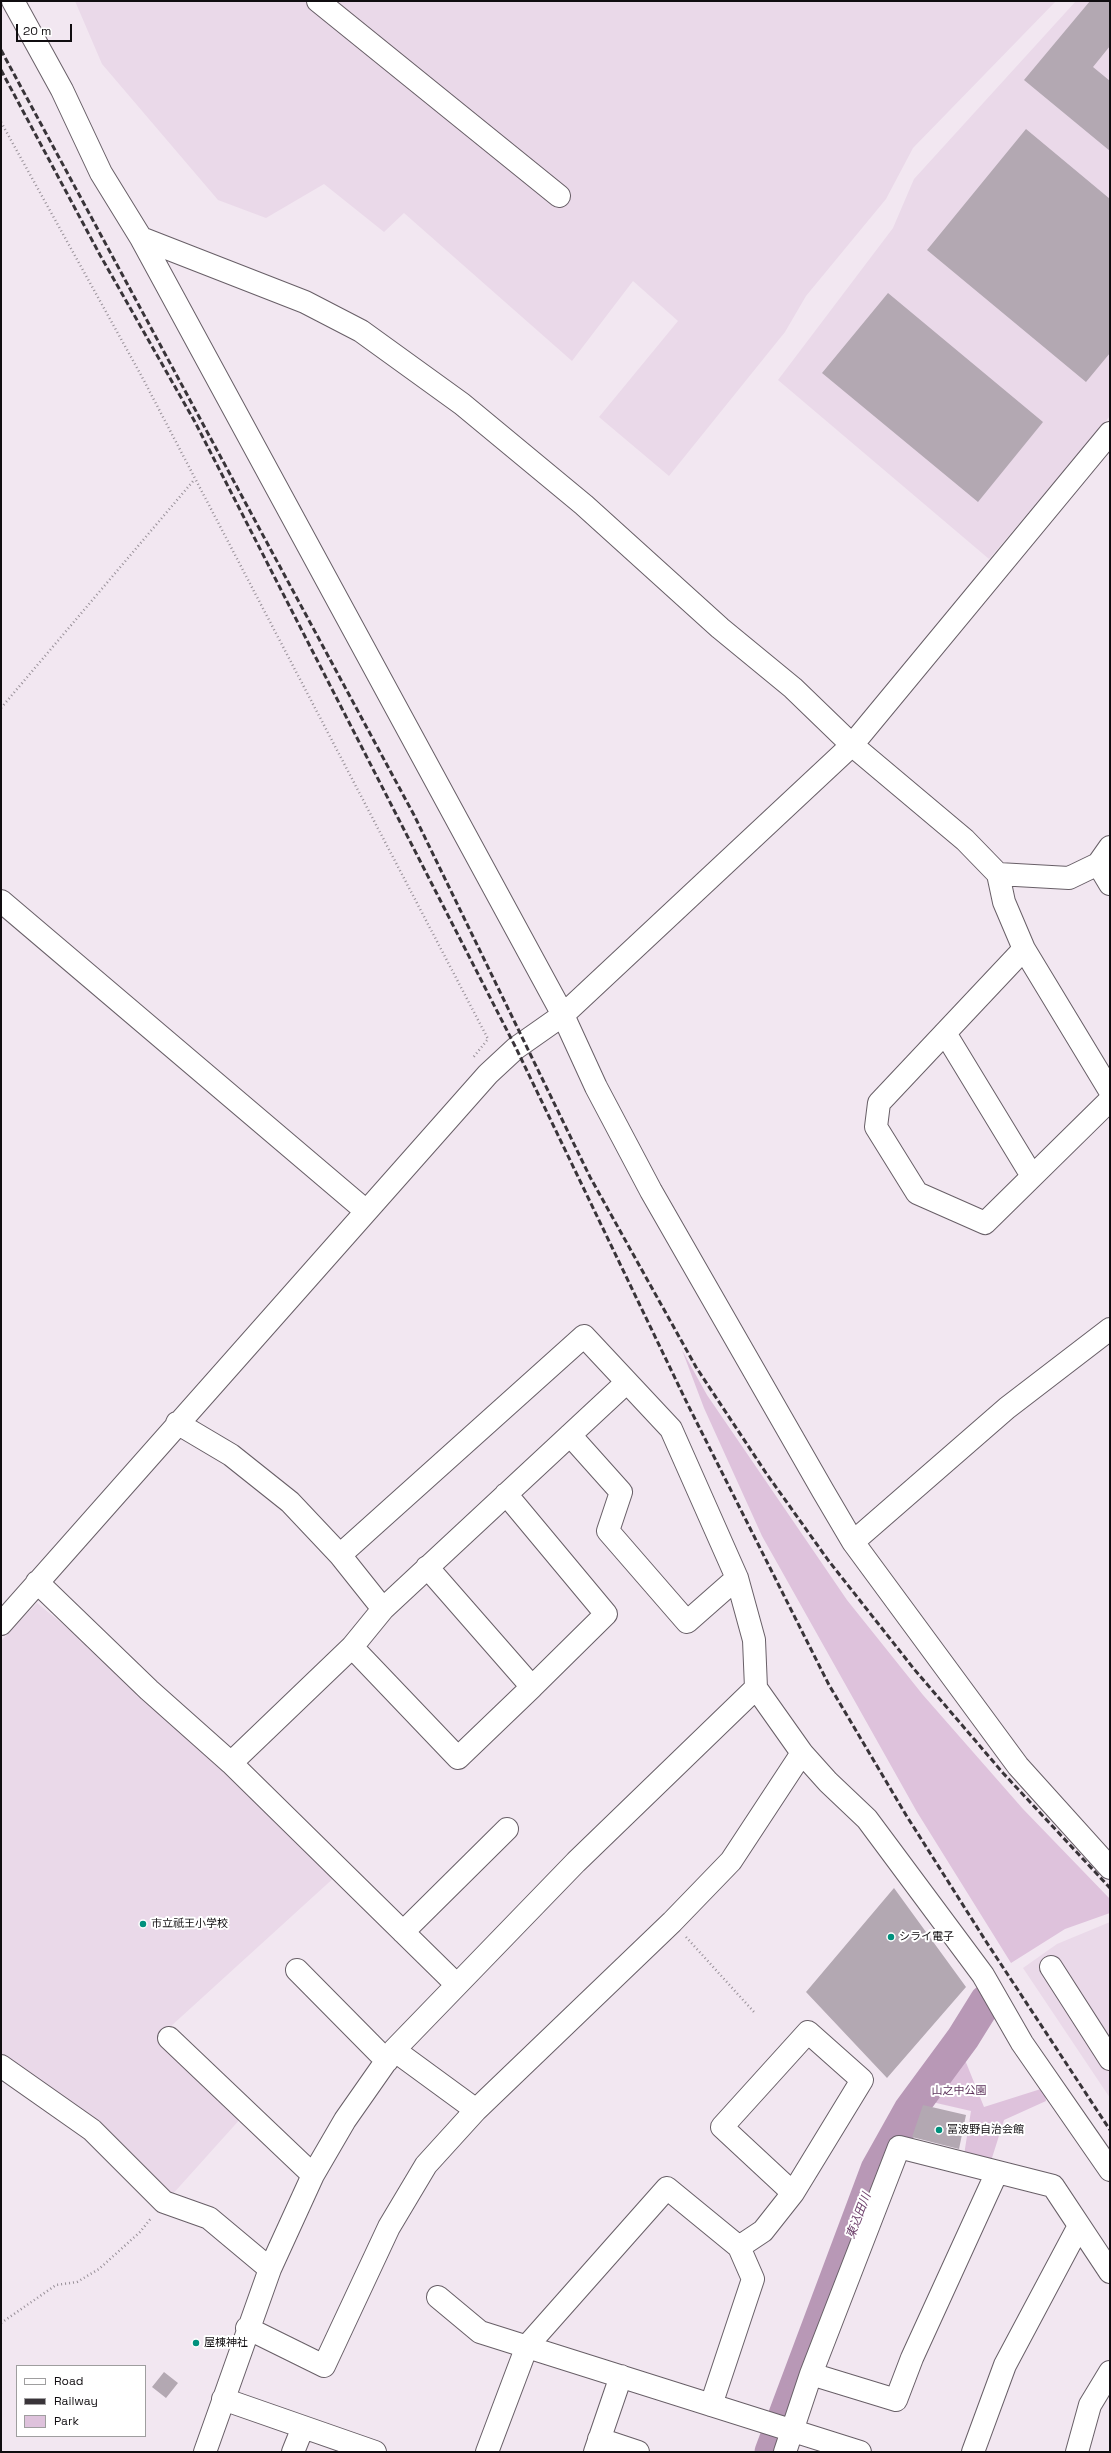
<!DOCTYPE html>
<html>
<head>
<meta charset="utf-8">
<style>
	body { margin:0 }
	#map { position:relative; width:1111px; height:2453px; overflow:hidden; background:#f2e7f1; font-family:"Space Grotesk",sans-serif }
	canvas { display:block }
	.frame { position:absolute; inset:0; border:2px solid #100d10; pointer-events:none }
	.legend { position:absolute; left:16px; top:2365px; width:130px; height:72px; box-sizing:border-box; background:#fff; border:1px solid #9f9e9f; margin:0; padding:5px 7px; list-style:none; font-size:12px; color:#100d10 }
	.legend li { display:flex; align-items:center; gap:8px; height:20px }
	.legend b { width:20px; border:1px solid #9f9e9f }
	.scale { position:absolute; left:16px; top:24px; width:56px; height:18px; box-sizing:border-box; border:2px solid #100d10; border-top:0; padding-left:5px; font-size:12px; line-height:14px; white-space:nowrap; color:#100d10; -webkit-text-stroke:3px #fff; paint-order:stroke }
</style>
</head>
<body>
<div id="map">
<canvas width="1111" height="2453"></canvas>
<div class="frame"></div>
<ul class="legend">
<li><b style="height:5px;background:#fff"></b>Road</li>
<li><b style="height:5px;background:#393439"></b>Railway</li>
<li><b style="height:11px;background:#dec2dc"></b>Park</li>
</ul>
<div class="scale">20 m</div>
</div>
<script>
const ctx = document.querySelector('canvas').getContext('2d');
ctx.lineJoin = 'round';
function fillPath(path, color) { ctx.fillStyle = color; ctx.fill(path, 'evenodd'); }
const shape = rows => new Path2D(rows.map(r => 'M' + r).join(''));
function stroke(path, color, width, dash) { ctx.strokeStyle = color; ctx.lineWidth = width; ctx.lineCap = dash ? 'butt' : 'round'; ctx.setLineDash(dash || []); ctx.stroke(path); }
function label(font, color, halo, rows, align = 'center') {
  ctx.font = font + ' "Space Grotesk","Noto Sans JP",sans-serif'; ctx.lineWidth = 4; ctx.setLineDash([]); ctx.textBaseline = 'middle'; ctx.strokeStyle = halo; ctx.fillStyle = color; for (const [text, x, y, turn = 0] of rows) {
    ctx.save(); ctx.translate(x, y); ctx.rotate((+turn || 0) * Math.PI / 180); ctx.textAlign = isNaN(turn) ? turn : align; if (halo) ctx.strokeText(text, 0, 0); ctx.fillText(text, 0, 0); ctx.restore();
  }
}
const built = shape([
	[75,1,1056,1,913,148,886,199,806,296,785,332,669,476,599,417,678,321,633,281,572,361,404,213,384,232,324,184,266,218,218,200,102,64],
	[1076,1,1110,1,1110,416,989,559,778,380,893,228,914,179],
	[37,1603,142,1689,337,1875,170,2027,158,2042,242,2117,171,2196,1,2056,1,1641],
	[1110,1922,1110,2098,1023,1968,1057,1944]
]);
const green = shape([
	[682,1350,707,1395,847,1600,923,1695,1023,1809,1110,1899,1110,1913,1065,1929,1011,1963,917,1812,762,1536,704,1408],
	[963,2055,984,2107,1044,2088,1046,2101,1004,2120,991,2161,964,2155,971,2111,932,2102]
]);
const river = shape([
	[771,2452,877,2169,910,2110,963,2038,986,2001]
]);
const building = shape([
	[1090,1,1110,1,1110,46,1093,67,1110,81,1110,151,1024,80],
	[1026,129,1110,199,1110,353,1086,382,927,250],
	[888,293,1043,422,978,502,822,373],
	[894,1888,966,1987,887,2078,806,1992],
	[923,2105,966,2115,959,2149,912,2137],
	[164,2372,178,2383,166,2398,152,2387]
]);
const path = shape([
	[1,122,141,375,488,1039,472,1059],
	[1,708,194,480],
	[686,1937,754,2012],
	[1,2323,56,2285,77,2282,99,2269,140,2232,152,2217]
]);
const minor = shape([
	[13,1,62,90,101,173,141,238,563,1015,596,1087,651,1191,823,1491,853,1542,1018,1766,1110,1868],
	[318,1,559,196],
	[141,238,305,302,361,331,462,404,584,505,720,628,793,688,852,745,965,840,998,874,1004,902,1024,949,1110,1091],
	[1098,864,1110,884],
	[998,874,1069,878,1098,864,1110,847],
	[1,901,366,1211],
	[1024,949,879,1103,876,1127,917,1193,985,1223,1110,1100],
	[945,1033,1032,1176],
	[177,1423,231,1455,290,1502,340,1555,383,1609],
	[570,1435,621,1492,608,1531,687,1622,737,1578],
	[506,1494,606,1614,532,1687],
	[853,1542,1007,1408,1110,1329],
	[340,1555,584,1336,671,1429,737,1578,754,1640,756,1688],
	[37,1582,149,1690,231,1763,456,1984],
	[1,1624,488,1074,516,1048,563,1015,852,745,1110,433],
	[352,1647,458,1758,532,1687,427,1567],
	[231,1763,352,1647,383,1609,627,1382],
	[403,1932,507,1829],
	[1051,1967,1110,2059],
	[297,1970,387,2061],
	[169,2038,313,2175],
	[394,2050,476,2110],
	[1,2066,92,2130,164,2202,209,2218,270,2269],
	[438,2297,480,2332,860,2452],
	[247,2328,324,2366,389,2227,426,2165,476,2110,672,1922,731,1861,802,1753],
	[811,2374,896,2400,912,2358,997,2172],
	[223,2399,375,2452],
	[711,2405,753,2279,739,2247],
	[599,2439,638,2452],
	[205,2452,270,2269,313,2175,345,2120,394,2050,576,1862,756,1688,802,1753,828,1782,867,1819,983,1975,1022,2043,1110,2170],
	[293,2452,303,2427],
	[487,2452,527,2346,667,2188,739,2247,763,2231,793,2193,862,2080,808,2032,722,2127,793,2193],
	[595,2452,621,2376],
	[785,2452,811,2374,899,2147,1053,2186,1110,2272],
	[973,2452,1005,2365,1079,2226],
	[1077,2452,1090,2405,1110,2372]
]);
const rail = shape([
	[1,50,414,815,590,1177,696,1367,766,1473,828,1560,914,1669,1003,1773,1110,1888],
	[1,70,100,255,195,422,516,1048,688,1405,829,1685,906,1815,987,1943,1110,2130]
]);
const markers = [
	[143,1924,4,"#00917d"],
	[891,1937,4,"#00917d"],
	[939,2130,4,"#00917d"],
	[196,2343,4,"#00917d"]
];
const poiNames = [
	["市立祇王小学校",151,1924],
	["シライ電子",899,1937],
	["冨波野自治会館",947,2130],
	["屋棟神社",204,2343]
];
const parkNames = [
	["山之中公園",959,2091]
];
const waterNames = [
	["東込田川",859,2216,-69]
];
fillPath(built, '#ead9e9');
fillPath(green, '#dec2dc');
stroke(river, '#b898b6', 33);
fillPath(building, '#b3a8b2');
stroke(minor, '#685f67', 24);
stroke(path, '#989098', 2.5, [1, 3]);
stroke(minor, '#fff', 22);
stroke(rail, '#393439', 3, [6, 3]);
for (const [x, y, r, color] of markers) { const dot = new Path2D(); dot.arc(x, y, r, 0, 2 * Math.PI); ctx.fillStyle = color; ctx.fill(dot); stroke(dot, '#fff', 1.5); }
label('11px', '#100d10', '#fff', poiNames, 'left');
label('11px', '#5b3059', '#fff', parkNames);
label('italic 12px', '#70436e', '#fff', waterNames);
</script>
</body>
</html>
